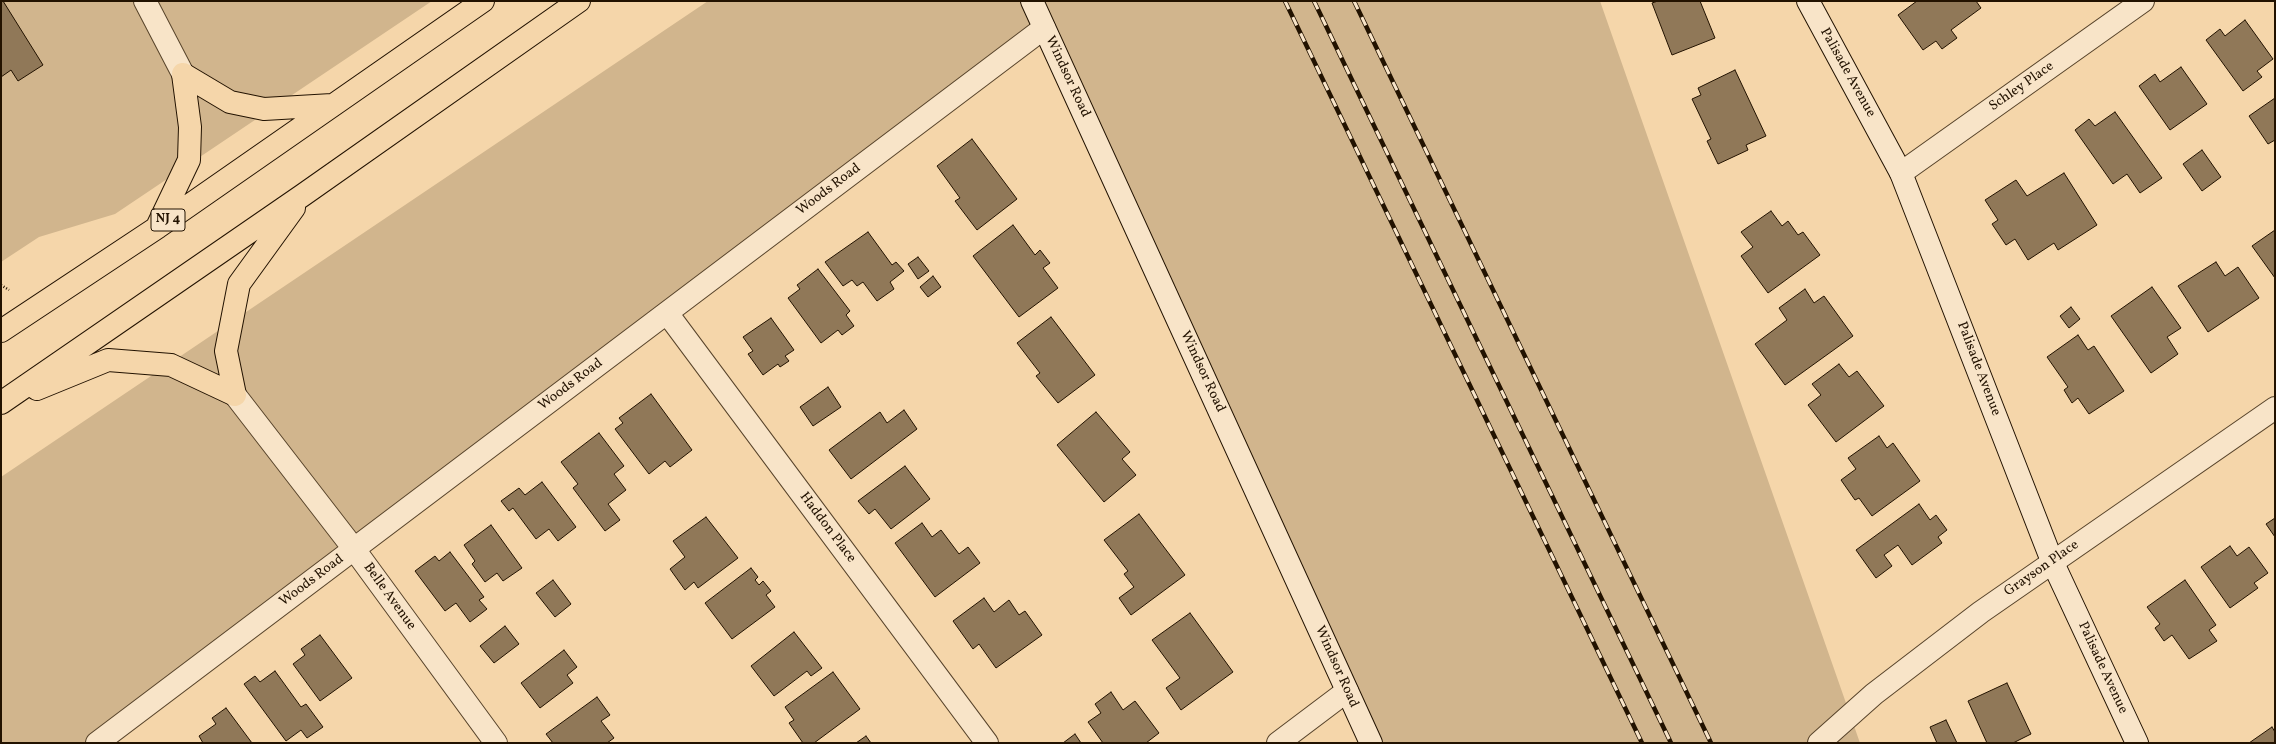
<!DOCTYPE html>
<html>
<head>
<meta charset="utf-8">
<style>
	body { margin:0 }
	#map { position:relative; width:2276px; height:744px; overflow:hidden; background:#f5d6aa; font-family:Vollkorn,serif }
	canvas { display:block }
	.frame { position:absolute; inset:0; border:2px solid #221200; pointer-events:none }
</style>
</head>
<body>
<div id="map">
<canvas width="2276" height="744"></canvas>
<div class="frame"></div>
</div>
<script>
const ctx = document.querySelector('canvas').getContext('2d');
ctx.lineJoin = 'round';
function fillPath(path, color) { ctx.fillStyle = color; ctx.fill(path, 'evenodd'); }
const shape = rows => new Path2D(rows.map(r => 'M' + r).join(''));
function stroke(path, color, width, dash) { ctx.strokeStyle = color; ctx.lineWidth = width; ctx.lineCap = dash ? 'butt' : 'round'; ctx.setLineDash(dash || []); ctx.stroke(path); }
function label(font, color, halo, rows, align = 'center') {
  ctx.font = font + ' Vollkorn,serif'; ctx.lineWidth = 4; ctx.setLineDash([]); ctx.textBaseline = 'middle'; ctx.strokeStyle = halo; ctx.fillStyle = color; for (const [text, x, y, turn = 0] of rows) {
    ctx.save(); ctx.translate(x, y); ctx.rotate((+turn || 0) * Math.PI / 180); ctx.textAlign = isNaN(turn) ? turn : align; if (halo) ctx.strokeText(text, 0, 0); ctx.fillText(text, 0, 0); ctx.restore();
  }
}
const green = shape([
	[1,1,432,1,115,214,39,237,1,262],
	[708,1,1600,1,1860,743,1371,743,1044,28,97,743,1,743,1,477]
]);
const building = shape([
	[1,1,3,1,43,65,18,81,11,70,1,77,1,1],
	[1658,1,1700,1,1715,38,1672,55,1652,3,1658,1],
	[1917,1,1976,1,1981,8,1951,30,1957,38,1942,49,1936,41,1923,50,1898,15,1917,1],
	[2245,20,2273,59,2257,71,2262,77,2243,91,2206,40,2220,29,2225,36,2245,20],
	[2181,67,2207,104,2170,130,2139,86,2155,74,2160,82,2181,67],
	[1735,70,1766,136,1746,145,1748,150,1718,164,1707,141,1711,139,1692,99,1701,95,1698,88,1735,70],
	[2275,98,2275,140,2268,144,2249,116,2275,98],
	[2115,112,2162,178,2140,193,2127,174,2113,184,2075,130,2089,119,2095,126,2115,112],
	[972,139,1017,199,977,230,955,201,960,198,937,166,972,139],
	[2202,150,2221,177,2202,191,2183,164,2202,150],
	[2064,173,2097,225,2058,250,2054,243,2028,260,2015,239,2006,245,1992,224,1998,220,1985,200,2016,180,2027,196,2064,173],
	[1771,211,1782,226,1788,221,1798,235,1803,232,1820,255,1768,293,1741,256,1753,247,1741,232,1771,211],
	[1013,225,1035,255,1040,250,1050,263,1043,268,1058,288,1019,317,973,256,1013,225],
	[2275,230,2275,278,2252,246,2275,230],
	[868,232,892,265,896,262,904,271,890,282,894,289,877,301,863,282,857,286,852,280,843,286,825,262,868,232],
	[918,257,929,271,918,279,908,264,918,257],
	[2216,262,2225,276,2238,267,2259,298,2208,332,2178,286,2216,262],
	[818,269,850,311,846,315,854,326,842,335,838,330,821,343,788,298,800,289,797,285,818,269],
	[933,276,941,287,928,297,920,287,933,276],
	[2152,287,2181,328,2167,337,2178,354,2151,373,2111,316,2152,287],
	[1805,289,1814,303,1824,296,1853,336,1785,385,1755,344,1787,320,1779,308,1805,289],
	[2071,307,2080,319,2069,328,2060,316,2071,307],
	[1051,317,1095,375,1058,403,1036,376,1040,373,1017,343,1051,317],
	[771,318,794,350,785,356,789,361,780,367,778,364,763,375,748,354,753,351,743,337,771,318],
	[2078,335,2088,350,2094,346,2124,391,2089,414,2078,398,2072,403,2064,390,2068,387,2047,357,2078,335],
	[1839,364,1849,377,1857,371,1884,406,1836,442,1808,405,1821,395,1812,384,1839,364],
	[828,387,841,407,813,426,800,407,828,387],
	[651,394,692,450,670,467,665,461,649,474,615,429,623,423,619,418,651,394],
	[904,410,917,429,851,479,829,450,880,412,887,423,904,410],
	[1096,412,1130,452,1122,459,1136,475,1104,502,1057,445,1096,412],
	[599,433,624,466,614,474,626,490,608,504,620,520,605,531,573,488,578,484,561,462,599,433],
	[1879,436,1887,448,1893,443,1920,481,1872,516,1859,498,1855,500,1841,480,1856,469,1848,458,1879,436],
	[905,466,930,499,891,529,875,509,869,514,858,501,905,466],
	[542,482,576,527,558,541,549,529,536,539,513,508,509,511,501,501,519,488,525,495,542,482],
	[1919,504,1930,520,1936,515,1947,530,1938,537,1942,543,1912,565,1898,545,1884,555,1892,566,1876,578,1856,550,1919,504],
	[1139,514,1185,575,1131,615,1119,598,1134,587,1124,574,1128,571,1104,540,1139,514],
	[706,517,738,558,698,588,694,582,685,590,670,569,685,557,673,541,706,517],
	[2275,518,2275,537,2266,524,2275,518],
	[922,523,932,537,941,530,959,554,968,547,980,563,935,597,895,543,922,523],
	[491,525,522,568,503,581,497,573,485,582,472,564,475,561,464,545,491,525],
	[2230,546,2237,556,2249,547,2268,573,2254,583,2258,588,2230,608,2201,567,2230,546],
	[450,552,484,597,479,600,487,609,470,622,456,603,445,611,415,571,435,556,439,561,450,552],
	[751,568,758,577,755,580,759,585,763,581,771,591,766,595,775,607,732,639,705,603,751,568],
	[553,580,571,604,555,617,536,593,553,580],
	[2185,580,2216,625,2209,630,2217,641,2189,659,2172,635,2164,641,2155,628,2160,624,2147,607,2185,580],
	[984,598,994,612,1009,600,1019,615,1025,611,1042,635,996,668,979,644,973,649,953,621,984,598],
	[1190,613,1233,672,1181,710,1166,688,1180,678,1152,640,1190,613],
	[505,626,519,644,494,663,480,646,505,626],
	[794,632,822,668,811,676,807,671,774,696,751,666,794,632],
	[320,635,352,678,320,701,293,664,305,655,301,649,320,635],
	[564,650,577,667,567,675,573,683,540,708,521,683,564,650],
	[275,671,301,707,306,704,323,727,307,738,301,730,286,741,244,684,255,676,260,682,275,671],
	[833,672,860,709,814,743,803,743,789,723,794,720,785,707,833,672],
	[2007,683,2031,734,2013,743,1987,743,1968,701,2007,683],
	[1111,692,1123,710,1135,701,1159,733,1146,743,1103,743,1088,722,1101,713,1095,704,1111,692],
	[597,697,610,715,601,721,614,738,607,743,553,743,546,734,597,697],
	[226,708,252,743,203,743,199,736,216,724,212,718,226,708],
	[1946,720,1957,743,1937,743,1930,727,1946,720],
	[2272,727,2275,732,2275,743,2249,743,2272,727],
	[1075,734,1081,743,1063,743,1075,734],
	[866,736,871,743,856,743,866,736]
]);
const path = shape([
	[1,285,9,290]
]);
const street = shape([
	[145,1,183,74],
	[1901,173,2143,1],
	[667,313,987,743],
	[235,395,354,549,496,743],
	[97,743,1044,28],
	[1278,743,1347,691],
	[1819,743,1874,694,1981,612,2275,408]
]);
const secondary = shape([
	[1032,1,1371,743],
	[1808,1,1901,173,2052,561,2137,743]
]);
const highway = shape([
	[183,74,230,102,264,109,332,105],
	[158,225,189,160,190,127,183,74],
	[1,331,158,227,483,1],
	[37,389,108,360,171,365,235,395],
	[235,395,226,351,239,284,294,208],
	[1,403,303,195,579,1]
]);
const rail = shape([
	[1285,1,1642,743],
	[1314,1,1671,743],
	[1354,1,1711,743]
]);
const shields = [
	[168,220,34]
];
const shieldNames = [
	["NJ 4",168,220]
];
const streetNames = [
	["Palisade Avenue",1847,73,61],
	["Windsor Road",1067,77,65],
	["Schley Place",2022,87,-35],
	["Woods Road",829,190,-37],
	["Palisade Avenue",1978,369,69],
	["Windsor Road",1202,372,65],
	["Woods Road",571,385,-37],
	["Haddon Place",827,528,53],
	["Grayson Place",2042,569,-35],
	["Woods Road",312,581,-37],
	["Belle Avenue",389,597,54],
	["Windsor Road",1336,667,66],
	["Palisade Avenue",2102,668,65]
];
fillPath(green, '#d1b58d');
fillPath(building, '#907858');
stroke(building, '#221200', 1);
stroke(street, '#57432a', 24);
stroke(secondary, '#221200', 24);
stroke(highway, '#221200', 24);
stroke(path, '#221200', 2.5, [1, 2]);
stroke(street, '#f8e4c8', 22);
stroke(secondary, '#f8e4c8', 22);
stroke(highway, '#f5d6aa', 22);
stroke(rail, '#221200', 4.5);
stroke(rail, '#f8e4c8', 3, [9]);
for (const [x, y, w] of shields) { const box = new Path2D(); box.roundRect(x - w / 2, y - 11, w, 22, 3); ctx.fillStyle = '#f8e4c8'; ctx.fill(box); stroke(box, '#221200', 1); }
label('bold 13px', '#221200', null, shieldNames);
label('14px', '#221200', '#f8e4c8', streetNames);
</script>
</body>
</html>
